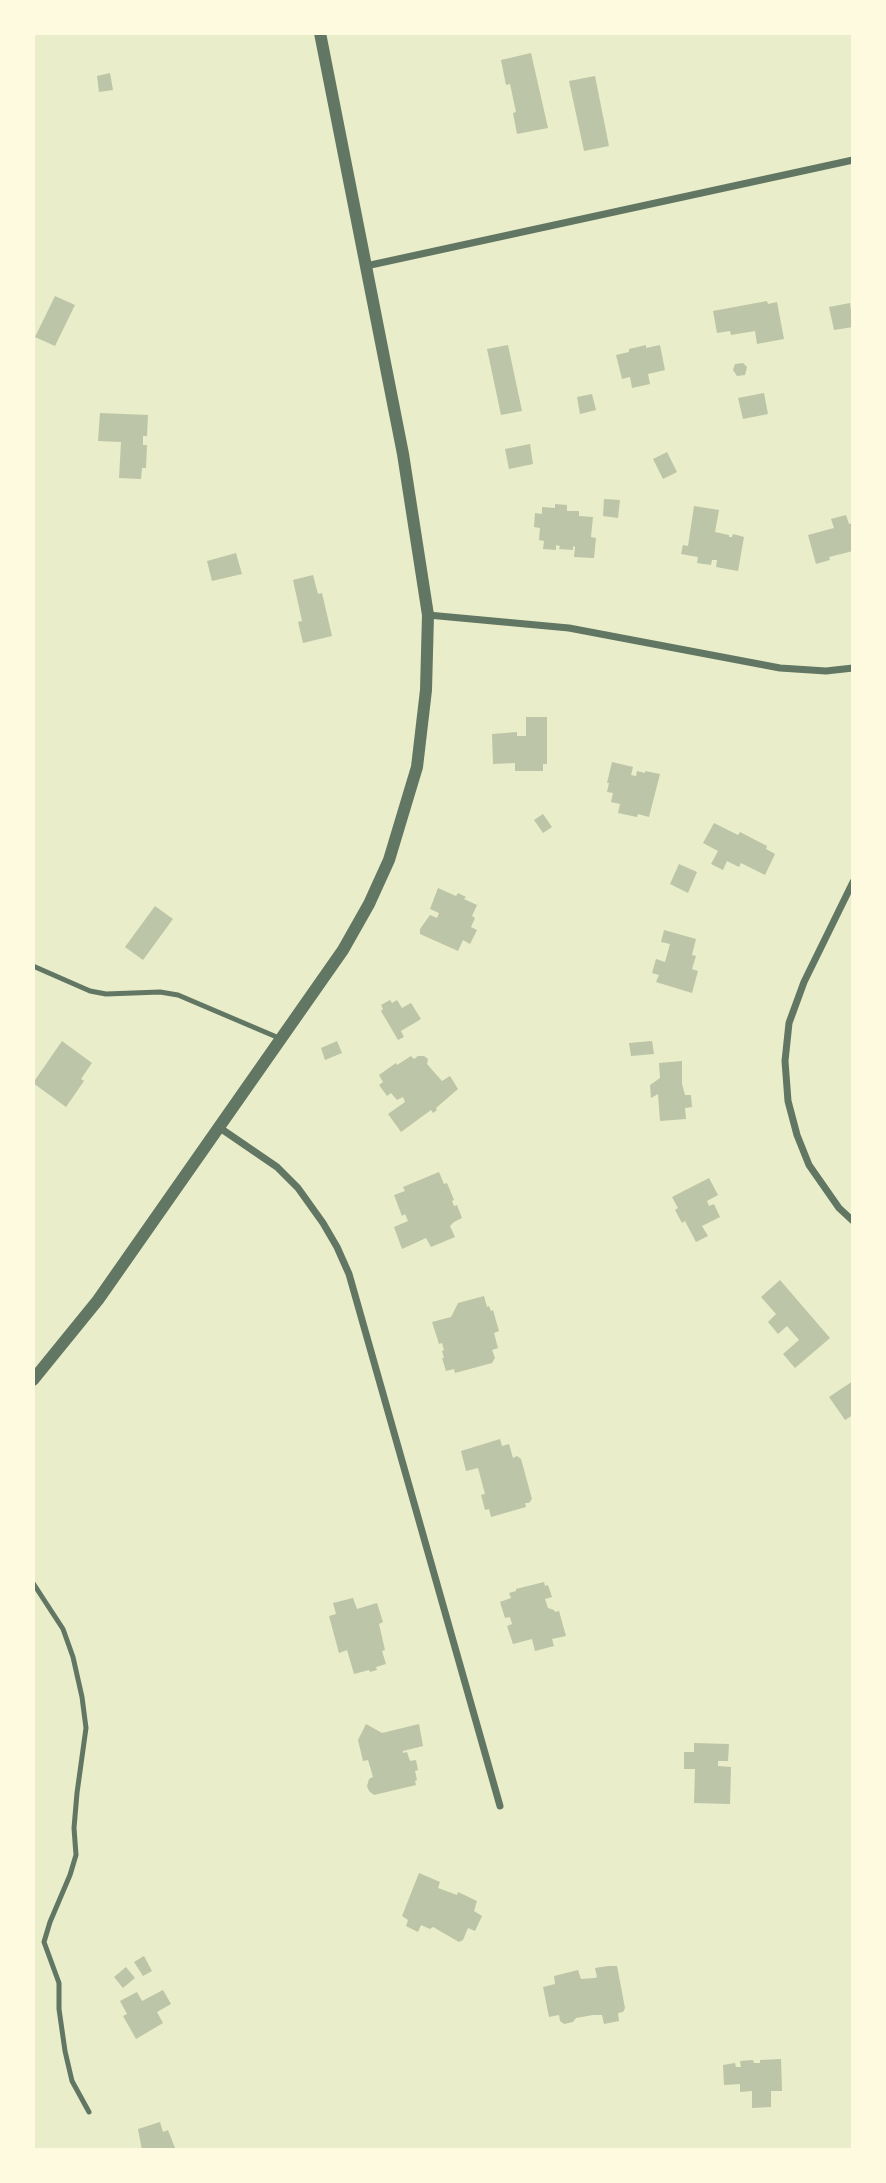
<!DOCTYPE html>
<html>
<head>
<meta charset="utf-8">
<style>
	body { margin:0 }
	#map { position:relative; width:886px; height:2183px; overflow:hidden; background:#e9edc9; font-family:Lora,serif }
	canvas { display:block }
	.frame { position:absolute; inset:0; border:35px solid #fefae0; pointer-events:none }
</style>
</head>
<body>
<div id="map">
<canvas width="886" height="2183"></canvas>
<div class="frame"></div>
</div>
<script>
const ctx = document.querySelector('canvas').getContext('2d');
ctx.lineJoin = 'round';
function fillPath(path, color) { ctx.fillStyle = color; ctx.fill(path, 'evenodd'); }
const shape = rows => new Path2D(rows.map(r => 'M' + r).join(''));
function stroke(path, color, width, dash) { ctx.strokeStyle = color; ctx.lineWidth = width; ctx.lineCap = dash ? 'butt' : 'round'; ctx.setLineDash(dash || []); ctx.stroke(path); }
const building = shape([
	[531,53,548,128,517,134,513,113,516,112,510,84,506,85,501,60],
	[110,73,113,90,99,92,97,76],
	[595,76,609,146,584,151,569,81],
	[55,296,75,305,55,346,35,337],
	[767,301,768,304,777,302,784,339,757,344,755,331,731,335,730,331,717,333,713,311],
	[850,303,853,327,834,330,829,307],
	[508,345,522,411,501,415,487,349],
	[646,345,646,348,660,345,665,370,648,374,650,384,632,388,630,377,622,379,616,355,629,352,629,349],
	[743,363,747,367,745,375,737,376,733,370,735,364],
	[764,393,768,414,743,419,738,398],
	[592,394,596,410,580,414,577,397],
	[100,413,148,415,147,436,143,436,143,445,147,445,146,468,142,468,141,479,119,478,121,442,98,441],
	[530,444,533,464,509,469,505,449],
	[667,452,677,472,663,479,653,459],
	[604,499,620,500,618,518,603,516],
	[555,504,567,505,567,511,579,511,579,516,593,517,591,537,596,538,594,558,574,557,575,547,573,546,573,550,559,549,560,546,556,545,556,550,543,549,544,541,539,540,540,528,534,527,535,513,542,514,542,507,555,508],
	[694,506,719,510,715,532,729,535,729,537,732,537,733,534,744,537,738,571,716,567,717,560,712,560,711,565,697,563,698,557,681,554,683,545,688,546],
	[846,515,849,524,853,523,853,551,829,557,830,560,816,564,808,535,834,528,831,519],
	[236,553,242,574,212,581,207,561],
	[313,575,318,594,322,593,332,636,303,643,298,622,302,621,293,580],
	[526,717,547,717,547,764,543,764,543,771,515,771,515,763,493,764,492,734,517,732,517,736,526,736],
	[612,762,633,767,631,775,636,776,637,771,645,773,645,771,660,774,649,817,638,814,637,817,618,813,620,804,611,802,613,793,607,792,609,783,607,783],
	[543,814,552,827,543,833,534,820],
	[714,823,738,835,740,832,767,846,766,849,775,854,765,875,741,863,739,867,727,861,723,870,711,864,718,851,703,843],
	[679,864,697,872,688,893,670,884],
	[438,888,456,896,458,893,466,897,464,899,477,905,472,916,475,918,471,927,477,930,470,944,463,940,458,951,420,934,420,929,430,915,437,918,439,913,430,909],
	[155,906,173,919,143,960,125,947],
	[664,930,696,939,692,955,696,956,692,969,698,971,692,993,656,982,659,975,652,973,656,959,665,962,670,944,661,942],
	[390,1000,392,1003,397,1000,402,1008,411,1003,421,1019,401,1031,404,1037,398,1040,381,1011,383,1009,381,1005],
	[62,1041,92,1063,81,1079,84,1081,66,1107,33,1083],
	[337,1041,342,1053,325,1060,321,1048],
	[652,1041,654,1054,631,1056,629,1043],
	[411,1056,414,1059,418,1056,424,1056,428,1059,427,1064,442,1081,450,1076,458,1089,436,1108,437,1110,433,1113,431,1110,401,1132,388,1114,405,1102,403,1097,397,1100,391,1093,387,1096,379,1085,383,1082,379,1075,396,1063,397,1065],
	[682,1061,682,1084,685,1095,691,1095,692,1107,685,1108,686,1119,660,1121,658,1094,651,1098,650,1085,660,1078,659,1063],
	[439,1172,444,1184,447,1183,454,1200,452,1201,454,1206,457,1205,462,1218,454,1222,450,1226,455,1237,431,1247,426,1238,402,1249,394,1227,408,1221,405,1214,402,1216,394,1195,405,1191,403,1187],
	[709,1178,718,1195,707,1201,709,1206,714,1204,720,1217,702,1226,708,1236,696,1242,685,1221,682,1223,675,1210,678,1208,672,1197],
	[780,1280,830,1338,795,1368,783,1354,799,1340,787,1326,778,1334,768,1322,776,1314,761,1297],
	[484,1296,487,1307,489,1306,491,1311,493,1310,499,1331,494,1333,498,1348,492,1350,495,1358,492,1363,455,1373,454,1369,446,1371,442,1358,444,1358,442,1351,444,1350,442,1343,439,1344,432,1322,451,1317,458,1303],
	[853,1381,853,1415,845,1420,829,1397],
	[500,1439,502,1446,509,1444,513,1458,517,1456,521,1459,532,1499,529,1503,525,1503,526,1507,491,1517,489,1509,485,1510,481,1495,485,1494,478,1468,466,1471,461,1451],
	[544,1582,545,1586,548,1585,552,1597,545,1599,548,1608,554,1610,555,1612,559,1611,566,1636,552,1639,554,1646,535,1651,532,1639,513,1644,507,1626,512,1624,510,1617,505,1618,500,1602,511,1598,509,1593,516,1591,516,1589],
	[353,1598,357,1609,377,1603,383,1622,379,1624,385,1650,382,1651,386,1664,376,1667,377,1670,370,1672,369,1670,354,1674,347,1650,339,1653,329,1616,336,1614,333,1603],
	[366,1724,382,1733,419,1724,423,1746,403,1751,403,1753,407,1752,410,1761,416,1760,418,1770,415,1771,417,1780,415,1781,416,1785,374,1795,369,1791,367,1786,369,1779,373,1777,368,1760,363,1761,358,1740],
	[694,1743,729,1744,728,1761,718,1761,718,1766,731,1767,730,1804,694,1803,695,1769,684,1769,684,1752,694,1752],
	[419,1873,440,1882,438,1888,457,1895,458,1892,477,1901,474,1911,482,1916,475,1931,468,1928,463,1940,459,1942,433,1927,430,1929,421,1925,418,1932,406,1926,408,1920,402,1916],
	[144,1956,152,1971,143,1976,134,1962],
	[608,1966,617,1966,625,2008,623,2012,618,2013,619,2021,604,2024,602,2015,593,2015,576,2018,573,2022,564,2024,560,2021,559,2015,549,2017,543,1987,555,1984,554,1976,578,1970,581,1979,595,1978,597,1977,595,1968],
	[126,1967,135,1978,123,1988,114,1977],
	[163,1990,171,2004,157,2012,163,2023,136,2039,123,2016,127,2014,120,2001,137,1992,142,2001],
	[781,2059,782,2091,771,2091,771,2107,752,2108,752,2091,740,2092,740,2084,724,2085,723,2065,735,2063,736,2067,741,2067,740,2061,753,2060,754,2063,760,2063,760,2060],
	[160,2122,163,2132,168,2130,175,2148,168,2150,142,2150,138,2129]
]);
const service = shape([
	[33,966,90,991,106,994,160,992,178,995,279,1038],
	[33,1583,63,1629,73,1657,82,1697,86,1728,77,1793,74,1828,76,1855,70,1875,50,1922,44,1942,59,1983,59,2009,65,2051,72,2081,89,2112]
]);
const minor = shape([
	[366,266,853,160],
	[428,615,569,628,780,668,826,671,853,668],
	[853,882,804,982,789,1023,785,1061,788,1101,797,1135,809,1165,839,1208,853,1221],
	[220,1128,277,1167,298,1188,323,1223,337,1247,349,1274,500,1806]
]);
const tertiary = shape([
	[33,1380,98,1300,343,950,369,904,389,860,417,767,426,690,428,615,403,454,320,33]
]);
fillPath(building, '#bcc5a7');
stroke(service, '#617663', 5);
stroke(minor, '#617663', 7);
stroke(tertiary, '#617663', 12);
</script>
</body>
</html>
